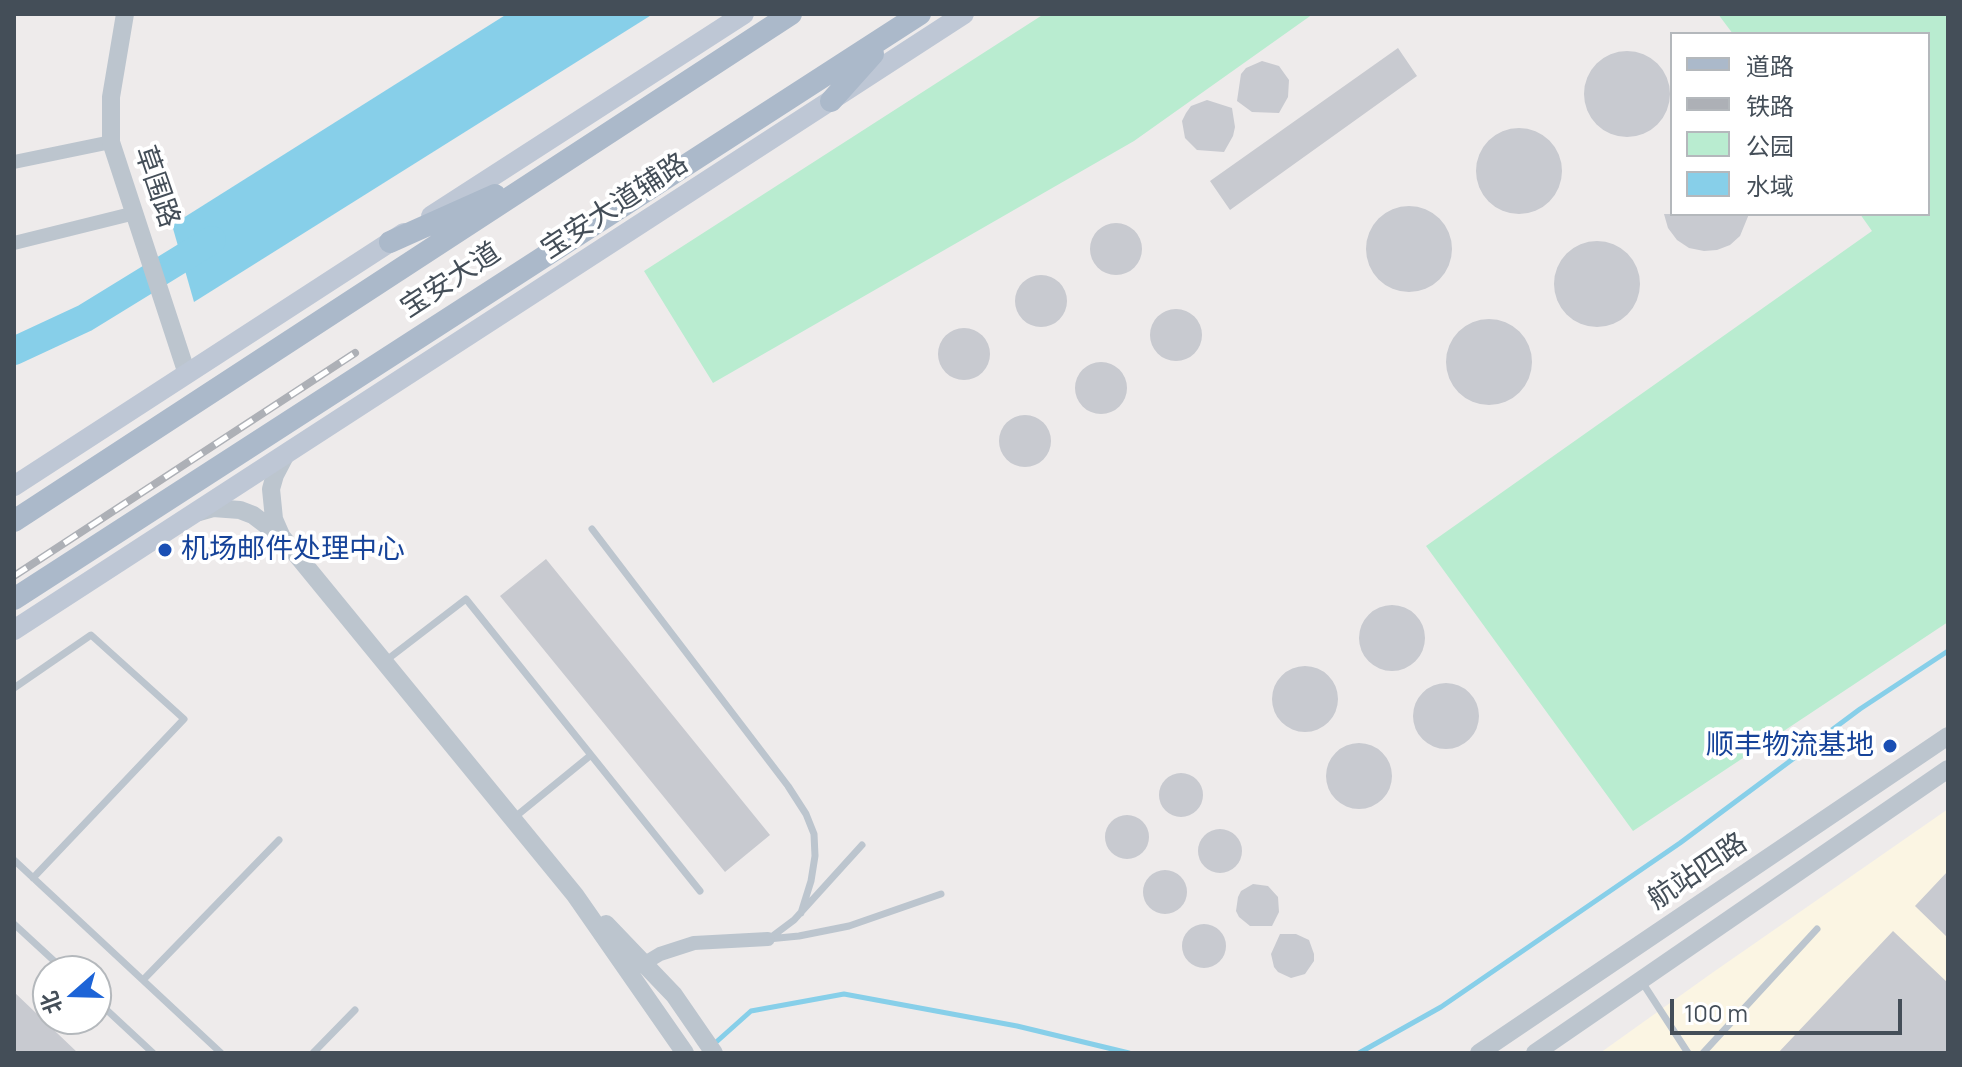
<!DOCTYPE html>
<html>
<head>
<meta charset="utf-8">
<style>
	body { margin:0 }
	#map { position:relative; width:1962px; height:1067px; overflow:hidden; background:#eeebeb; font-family:Manrope,"Noto Sans SC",sans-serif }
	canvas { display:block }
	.frame { position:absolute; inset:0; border:16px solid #444e58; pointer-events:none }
	.legend { position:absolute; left:1670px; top:32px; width:260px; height:184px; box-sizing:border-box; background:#fff; border:2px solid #b4b8bc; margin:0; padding:10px 14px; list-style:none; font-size:24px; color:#444e58 }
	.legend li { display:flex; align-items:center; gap:16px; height:40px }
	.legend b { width:40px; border:2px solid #b4b8bc }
	.north { position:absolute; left:32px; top:955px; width:80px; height:80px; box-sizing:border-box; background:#fff; border:2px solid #b4b8bc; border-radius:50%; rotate:250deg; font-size:22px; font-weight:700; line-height:32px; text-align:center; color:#444e58 }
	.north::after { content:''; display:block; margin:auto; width:28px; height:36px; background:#1d64d7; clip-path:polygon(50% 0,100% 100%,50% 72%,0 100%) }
	.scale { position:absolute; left:1670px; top:999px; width:232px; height:36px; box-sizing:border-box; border:4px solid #444e58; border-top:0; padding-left:10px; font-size:24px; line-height:28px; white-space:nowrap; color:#444e58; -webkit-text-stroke:6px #fff; paint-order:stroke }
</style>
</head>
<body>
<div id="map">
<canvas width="1962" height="1067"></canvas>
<div class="frame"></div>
<ul class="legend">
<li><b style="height:10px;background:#abb9ca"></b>道路</li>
<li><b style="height:10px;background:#adb0b6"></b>铁路</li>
<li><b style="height:22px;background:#b9ecd0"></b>公园</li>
<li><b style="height:22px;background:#87cfe9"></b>水域</li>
</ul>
<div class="north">北</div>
<div class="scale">100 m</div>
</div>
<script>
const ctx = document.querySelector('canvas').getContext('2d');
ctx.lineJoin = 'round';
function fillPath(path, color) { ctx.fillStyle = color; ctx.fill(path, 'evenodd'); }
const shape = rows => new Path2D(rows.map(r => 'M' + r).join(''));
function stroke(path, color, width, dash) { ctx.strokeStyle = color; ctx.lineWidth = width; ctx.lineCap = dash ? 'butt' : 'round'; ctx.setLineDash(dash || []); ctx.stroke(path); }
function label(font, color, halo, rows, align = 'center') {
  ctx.font = font + ' Manrope,"Noto Sans SC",sans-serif'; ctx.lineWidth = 8; ctx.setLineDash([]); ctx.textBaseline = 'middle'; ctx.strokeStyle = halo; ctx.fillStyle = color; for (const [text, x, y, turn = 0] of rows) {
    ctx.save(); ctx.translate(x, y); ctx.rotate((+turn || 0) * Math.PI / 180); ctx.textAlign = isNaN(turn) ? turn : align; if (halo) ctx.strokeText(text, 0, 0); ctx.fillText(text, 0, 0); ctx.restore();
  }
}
const commercial = shape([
	[1948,809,1948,1053,1600,1053,1712,973]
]);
const green = shape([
	[1044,14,1313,14,1134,141,713,383,644,271],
	[1718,14,1948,14,1948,622,1633,831,1426,546,1872,231,1860,214,1928,214,1928,34,1733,34]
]);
const water = shape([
	[507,14,653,14,194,302,172,225]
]);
const stream = shape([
	[714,1044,751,1011,844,994,1017,1026,1129,1053],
	[1359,1053,1441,1007,1680,843,1860,709,1948,651]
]);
const river = shape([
	[14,351,85,318,212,240]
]);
const building = shape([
	[1398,48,1417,76,1230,210,1210,181],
	'1584 94a43 43 0 1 1 86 0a43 43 0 1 1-86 0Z',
	[1262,61,1279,66,1289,80,1288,97,1279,113,1252,112,1237,101,1241,74,1246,68],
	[1207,100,1232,108,1235,127,1233,136,1224,152,1197,150,1185,138,1182,121,1186,113,1191,106],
	'1476 171a43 43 0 1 1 86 0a43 43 0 1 1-86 0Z',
	'1366 249a43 43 0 1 1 86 0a43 43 0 1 1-86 0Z',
	[1664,214,1749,214,1740,236,1730,245,1717,250,1704,251,1689,248,1677,240,1668,228],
	'1090 249a26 26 0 1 1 52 0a26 26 0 1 1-52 0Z',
	'1554 284a43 43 0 1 1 86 0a43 43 0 1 1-86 0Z',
	'1015 301a26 26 0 1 1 52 0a26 26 0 1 1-52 0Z',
	'1150 335a26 26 0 1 1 52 0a26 26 0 1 1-52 0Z',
	'1446 362a43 43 0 1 1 86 0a43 43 0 1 1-86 0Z',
	'938 354a26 26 0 1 1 52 0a26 26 0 1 1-52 0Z',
	'1075 388a26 26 0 1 1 52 0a26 26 0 1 1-52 0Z',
	'999 441a26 26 0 1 1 52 0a26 26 0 1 1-52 0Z',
	[546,559,770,835,725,872,500,596],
	'1359 638a33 33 0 1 1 66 0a33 33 0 1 1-66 0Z',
	'1272 699a33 33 0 1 1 66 0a33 33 0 1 1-66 0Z',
	'1413 716a33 33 0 1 1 66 0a33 33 0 1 1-66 0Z',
	'1326 776a33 33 0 1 1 66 0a33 33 0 1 1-66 0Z',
	'1159 795a22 22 0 1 1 44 0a22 22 0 1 1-44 0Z',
	'1105 837a22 22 0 1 1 44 0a22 22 0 1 1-44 0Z',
	'1198 851a22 22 0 1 1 44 0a22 22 0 1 1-44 0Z',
	'1143 892a22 22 0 1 1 44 0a22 22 0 1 1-44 0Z',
	[1948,871,1948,938,1915,906],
	[1253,884,1268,886,1278,897,1279,912,1272,926,1250,926,1239,917,1236,911,1238,897,1241,891],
	'1182 946a22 22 0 1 1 44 0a22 22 0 1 1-44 0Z',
	[1893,931,1948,983,1948,1053,1778,1053],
	[1280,934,1296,934,1309,940,1314,954,1314,961,1305,974,1291,978,1278,972,1274,967,1271,954],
	[14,992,78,1053,14,1053]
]);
const service = shape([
	[592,529,788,786,806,814,814,834,815,856,811,881,801,913],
	[384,662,466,599,700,891],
	[14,688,91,635,184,719,33,878],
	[515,817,591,755],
	[14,860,221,1053],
	[14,924,65,971],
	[770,938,794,920,862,845],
	[768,939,799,936,849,926,941,894],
	[143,980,279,840],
	[1642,982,1688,1053],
	[96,1000,153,1053],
	[313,1053,355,1010],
	[1703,1053,1817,929]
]);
const minor = shape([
	[14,162,111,142],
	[14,243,135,213],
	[645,963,660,954,694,943,768,939]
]);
const tertiary = shape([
	[125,14,111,97,111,142,187,374],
	[199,512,213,508,240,510,253,515,282,537,575,895,685,1053],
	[281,535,274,519,271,489,275,475,286,454],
	[606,924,674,995,714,1053],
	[1479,1053,1948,736],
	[1535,1053,1948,769]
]);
const secondary = shape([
	[431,216,744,14],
	[14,486,404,233],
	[14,630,964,14]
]);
const primary = shape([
	[831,101,873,54],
	[390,242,495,195],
	[14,521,791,14],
	[14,599,920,14]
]);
const rail = shape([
	[14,576,355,353]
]);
const markers = [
	[165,550,8,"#1a4fb4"],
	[1890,746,8,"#1a4fb4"]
];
const streetNames = [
	["草围路",156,187,71],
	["宝安大道辅路",615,207,-33],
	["宝安大道",451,281,-33],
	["航站四路",1698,872,-34]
];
const transitNames = [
	["机场邮件处理中心",181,550],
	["顺丰物流基地",1874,746,"right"]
];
fillPath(commercial, '#fbf5e3');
fillPath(green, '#b9ecd0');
fillPath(water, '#87cfe9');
stroke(stream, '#87cfe9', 5);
stroke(river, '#87cfe9', 28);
fillPath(building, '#c8cad0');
stroke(service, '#bcc5ce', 7);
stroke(minor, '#bcc5ce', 14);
stroke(tertiary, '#bcc5ce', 18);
stroke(secondary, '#bec7d5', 20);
stroke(primary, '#abb9ca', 22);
stroke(rail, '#adb0b6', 8);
stroke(rail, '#fff', 5, [15]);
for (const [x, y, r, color] of markers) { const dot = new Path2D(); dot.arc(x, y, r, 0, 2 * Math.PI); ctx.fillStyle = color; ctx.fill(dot); stroke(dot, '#fff', 3); }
label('28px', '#444e58', '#fff', streetNames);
label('28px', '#164399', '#fff', transitNames, 'left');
</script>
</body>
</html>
